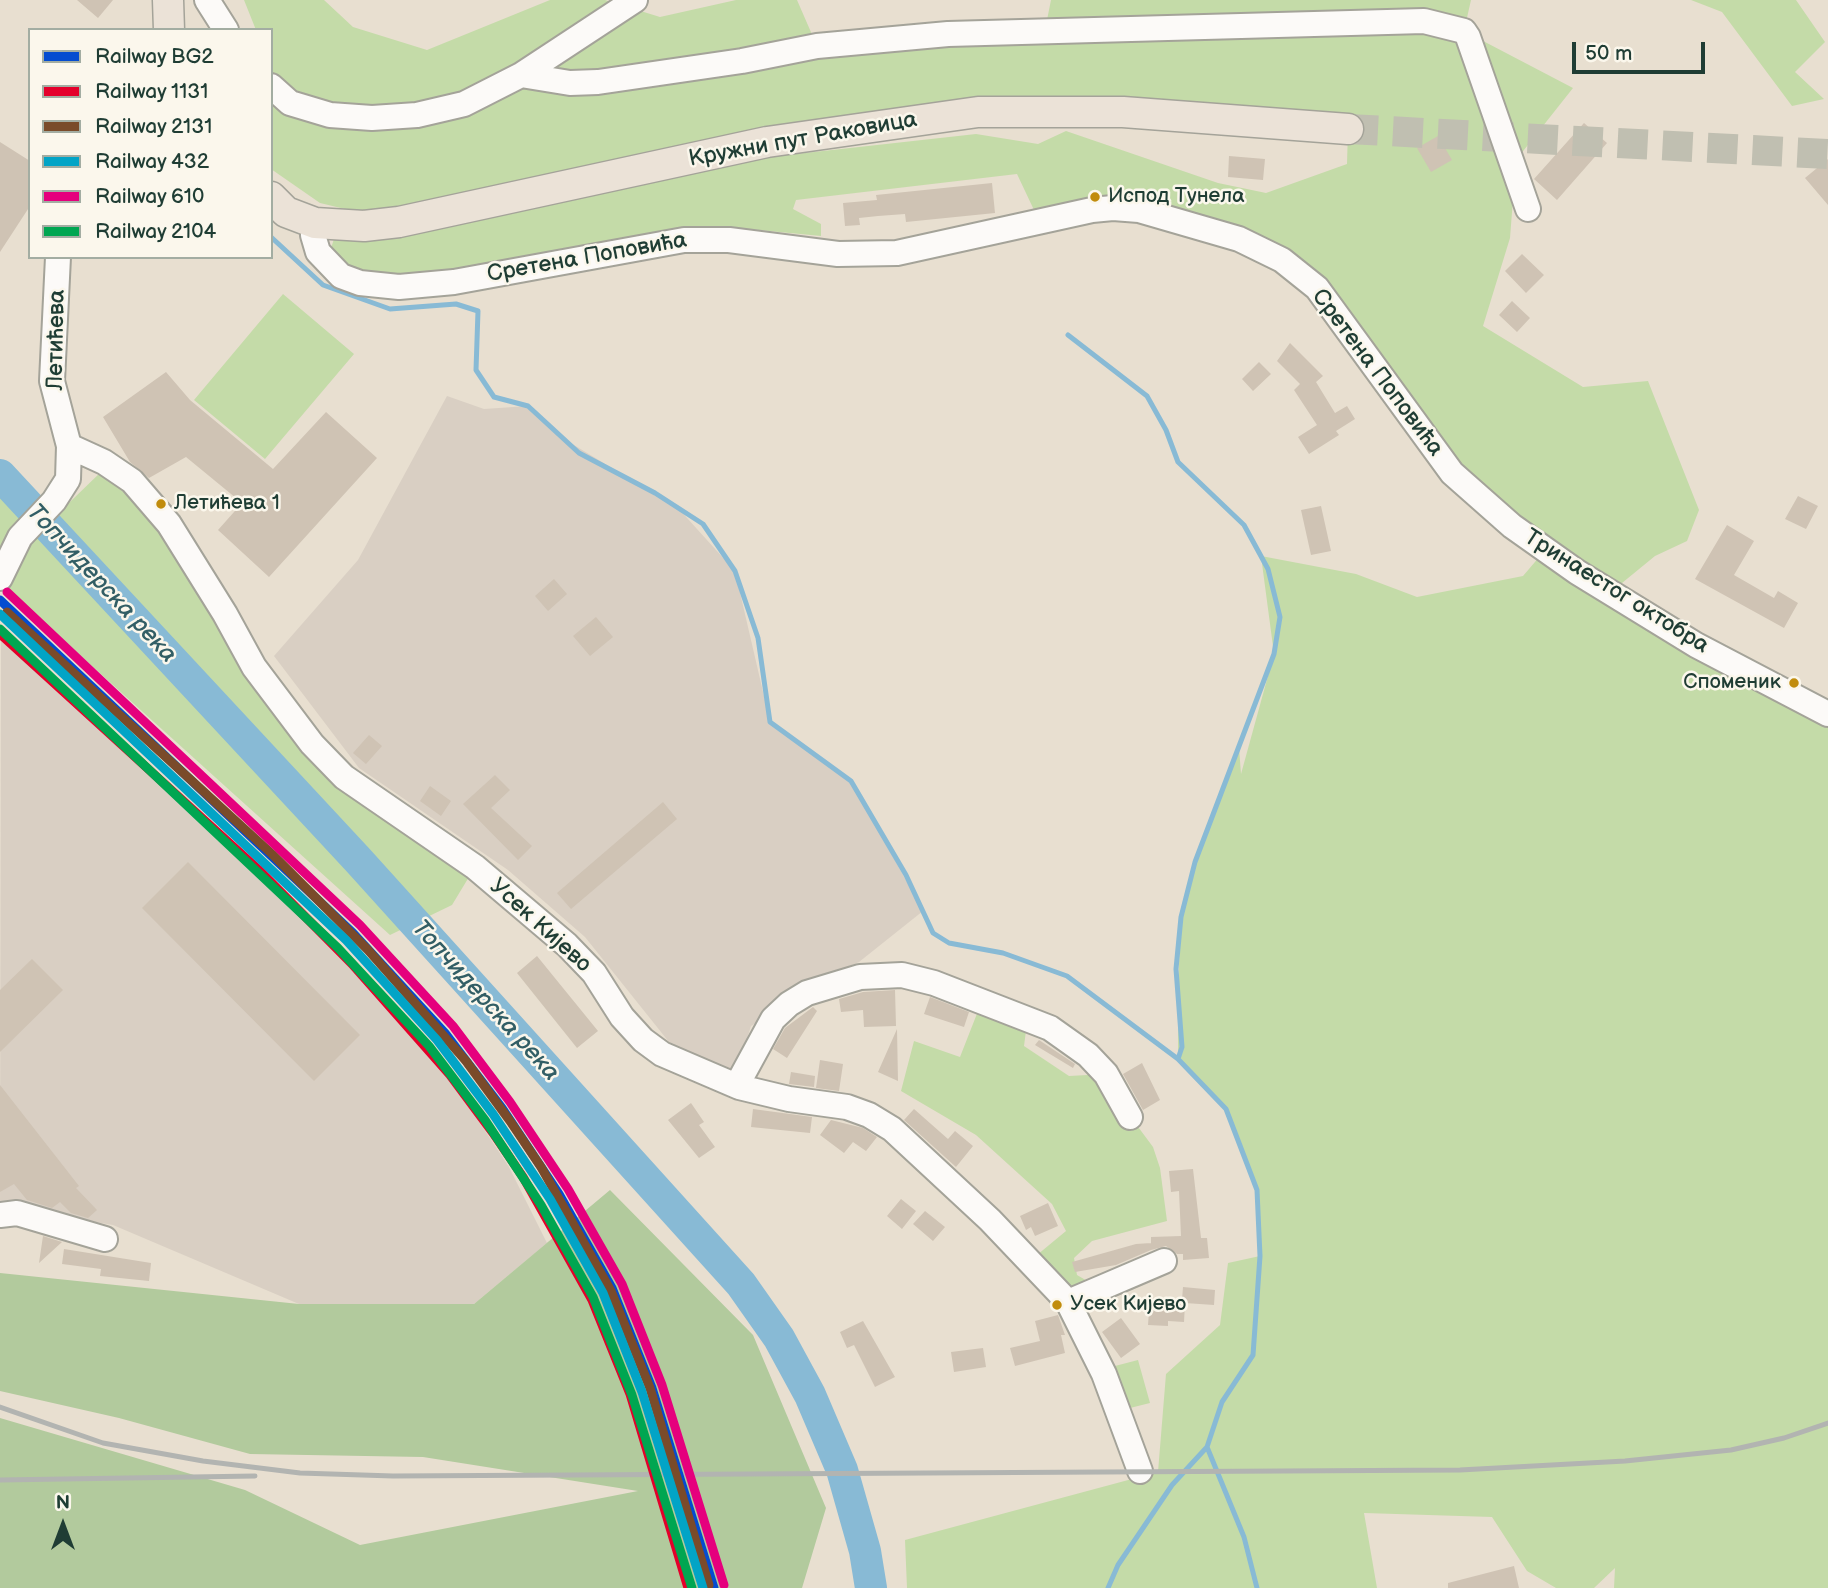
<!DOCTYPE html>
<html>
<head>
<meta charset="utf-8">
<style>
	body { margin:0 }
	#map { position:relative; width:1828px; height:1588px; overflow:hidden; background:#e8dfd0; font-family:"Balsamiq Sans",sans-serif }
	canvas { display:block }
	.legend { position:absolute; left:28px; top:28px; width:245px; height:231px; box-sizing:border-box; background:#fbf7ec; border:2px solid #a3ada2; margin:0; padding:9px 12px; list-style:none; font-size:21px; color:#1f3d34 }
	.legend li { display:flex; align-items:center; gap:14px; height:35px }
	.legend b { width:35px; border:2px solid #a3ada2 }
	.north { position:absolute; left:28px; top:1490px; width:70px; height:70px; -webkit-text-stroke:5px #fbf7ec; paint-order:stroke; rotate:0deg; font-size:19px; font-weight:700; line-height:28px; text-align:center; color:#1f3d34 }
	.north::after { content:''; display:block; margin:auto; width:24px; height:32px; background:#1f3d34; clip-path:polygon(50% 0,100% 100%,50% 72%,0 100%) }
	.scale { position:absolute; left:1572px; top:42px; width:133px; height:32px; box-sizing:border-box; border:4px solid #1f3d34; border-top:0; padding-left:9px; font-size:21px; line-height:24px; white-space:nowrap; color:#1f3d34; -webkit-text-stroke:5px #fbf7ec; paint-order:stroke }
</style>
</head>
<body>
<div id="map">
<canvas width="1828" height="1588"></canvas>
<ul class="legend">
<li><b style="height:9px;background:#044cd0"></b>Railway BG2</li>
<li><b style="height:9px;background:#e4002b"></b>Railway 1131</li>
<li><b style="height:9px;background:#7a4b2a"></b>Railway 2131</li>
<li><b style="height:9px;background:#02a4c6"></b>Railway 432</li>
<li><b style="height:9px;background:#e5007d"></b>Railway 610</li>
<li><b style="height:9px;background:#00a651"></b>Railway 2104</li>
</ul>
<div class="north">N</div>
<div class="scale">50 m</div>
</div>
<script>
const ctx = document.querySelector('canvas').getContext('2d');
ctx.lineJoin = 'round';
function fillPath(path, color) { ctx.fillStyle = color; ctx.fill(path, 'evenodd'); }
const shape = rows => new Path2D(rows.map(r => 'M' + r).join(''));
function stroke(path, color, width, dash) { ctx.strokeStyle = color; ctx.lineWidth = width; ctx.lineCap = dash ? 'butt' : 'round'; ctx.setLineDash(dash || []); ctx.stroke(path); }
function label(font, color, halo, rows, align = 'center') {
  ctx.font = font + ' "Balsamiq Sans",sans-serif'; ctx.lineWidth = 5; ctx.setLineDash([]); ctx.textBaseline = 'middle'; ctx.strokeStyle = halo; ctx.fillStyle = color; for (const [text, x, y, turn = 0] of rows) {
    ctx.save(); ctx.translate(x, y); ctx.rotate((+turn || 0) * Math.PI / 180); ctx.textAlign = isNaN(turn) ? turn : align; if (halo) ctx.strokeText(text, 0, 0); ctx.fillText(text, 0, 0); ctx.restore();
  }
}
const industrial = shape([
	[447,396,484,409,528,406,564,439,678,508,735,571,770,722,851,781,923,911,859,962,823,977,789,1004,751,1026,734,1079,669,1042,585,937,508,870,359,768,274,656,358,560],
	[1,641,43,671,107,735,190,806,311,920,452,1081,509,1167,547,1243,474,1304,299,1304,113,1225,0,1206]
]);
const green = shape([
	[244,0,324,0,353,27,427,50,550,0,605,0,660,17,736,0,797,0,817,46,1045,30,1051,0,1471,0,1464,31,1573,88,1516,160,1510,238,1483,326,1583,387,1648,381,1699,510,1687,541,1655,556,1611,592,1828,714,1828,1588,1614,1588,1615,1568,1594,1588,1556,1588,1527,1571,1492,1517,1364,1513,1377,1588,907,1588,905,1540,1158,1472,1166,1374,1220,1325,1228,1263,1260,1256,1257,1190,1226,1109,1178,1059,1178,988,1181,917,1200,849,1239,747,1241,774,1274,654,1261,556,1356,574,1417,597,1523,576,1546,549,1512,526,1282,260,1139,210,1063,217,1034,210,1017,174,796,200,793,209,821,224,821,236,738,228,677,230,399,278,342,265,334,259,331,248,334,239,345,236,586,195,769,157,976,134,1038,144,1066,131,1218,183,1266,193,1347,164,1348,129,978,112,399,222,320,203,271,169,271,30,256,30],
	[1691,0,1796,0,1825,42,1795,72,1824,99,1792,106,1722,12],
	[283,294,354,354,265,459,194,400],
	[103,470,197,572,344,777,475,867,452,905,390,935,0,583,0,483,43,528],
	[980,1006,1027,1023,1024,1046,1069,1076,1106,1074,1130,1116,1153,1147,1160,1168,1167,1221,1092,1241,1074,1258,1077,1275,1094,1285,1075,1294,1037,1255,1066,1231,1052,1204,976,1135,901,1091,914,1041,960,1057],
	[1138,1360,1150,1403,1126,1409,1115,1366]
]);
const forest = shape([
	[610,1190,753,1335,826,1508,802,1588,0,1588,0,1418,245,1490,360,1545,638,1491,423,1457,250,1454,119,1418,0,1391,0,1273,299,1304,474,1304]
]);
const stream = shape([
	[271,237,323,285,390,309,456,304,478,311,476,370,494,397,528,406,579,453,655,493,703,524,735,571,758,638,770,722,851,781,906,875,933,933,949,943,1003,953,1067,976,1178,1059,1182,1047,1176,969,1181,917,1195,862,1274,654,1280,617,1268,569,1244,525,1178,462,1166,430,1147,396,1068,335],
	[1178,1059,1226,1109,1257,1190,1260,1256,1253,1355,1222,1402,1207,1447,1244,1537,1257,1588],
	[1108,1588,1118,1565,1172,1485,1207,1447]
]);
const river = shape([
	[0,475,358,860,741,1284,779,1338,810,1395,842,1470,865,1551,871,1588]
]);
const building = shape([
	[77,0,113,0,98,18],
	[1584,123,1607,143,1557,200,1534,179],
	[1438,136,1452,160,1431,172,1417,148],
	[0,142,30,161,30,206,0,252],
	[1229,156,1265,159,1263,180,1228,177],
	[1828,159,1828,205,1805,178],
	[992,183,995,213,906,222,905,214,878,216,859,218,860,225,845,226,843,203,877,200,876,195],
	[1522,254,1544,275,1526,293,1505,271],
	[1512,301,1530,318,1517,332,1499,315],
	[1290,343,1323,376,1316,382,1335,413,1347,406,1355,419,1336,431,1339,435,1309,454,1298,437,1317,425,1294,390,1300,384,1277,361],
	[1259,362,1271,374,1253,391,1242,379],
	[166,372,190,400,273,469,326,412,377,458,269,577,218,530,242,503,186,457,149,478,130,462,103,417],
	[1798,496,1818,506,1806,529,1785,519],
	[1321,506,1331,551,1311,555,1301,510],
	[1727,525,1754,541,1734,575,1774,598,1778,591,1798,603,1784,628,1695,579],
	[554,579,567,594,548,611,535,596],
	[596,617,613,637,590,656,573,636],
	[369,735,382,746,366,764,353,753],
	[495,775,510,790,491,808,532,846,518,860,463,804],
	[430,786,451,801,441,816,420,801],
	[663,802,677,819,571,909,557,893],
	[188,862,360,1035,314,1081,142,908],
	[537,956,598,1031,577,1048,517,973],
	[32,959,63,990,0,1052,0,990],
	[895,990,896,1026,864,1027,863,1010,841,1012,839,999,863,992],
	[930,997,969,1012,964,1027,924,1014],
	[813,1007,817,1011,787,1058,773,1049,785,1028],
	[897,1029,898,1081,878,1072],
	[1039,1040,1075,1064,1073,1068,1035,1045],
	[820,1060,843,1064,839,1091,816,1088],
	[1142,1063,1160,1100,1143,1110,1123,1074],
	[791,1072,815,1076,814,1087,789,1084],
	[0,1085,79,1186,76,1188,97,1210,88,1218,71,1213,60,1202,52,1208,27,1200,14,1184,0,1192],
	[691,1103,704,1122,699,1125,715,1147,699,1158,668,1120],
	[753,1109,812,1117,810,1133,751,1127],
	[914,1109,948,1139,955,1131,973,1146,956,1167,904,1120],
	[831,1120,863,1128,877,1137,866,1151,853,1142,844,1153,820,1135],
	[1193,1169,1201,1238,1207,1238,1209,1258,1183,1260,1183,1254,1177,1254,1166,1246,1151,1250,1151,1237,1181,1236,1179,1191,1171,1192,1169,1171],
	[901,1199,916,1211,902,1229,887,1216],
	[1048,1203,1058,1226,1035,1236,1031,1227,1026,1230,1020,1216],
	[925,1211,945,1227,933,1241,913,1224],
	[43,1236,62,1242,39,1263],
	[1151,1243,1151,1250,1116,1265,1075,1272,1072,1262,1136,1244],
	[64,1249,151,1263,149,1281,100,1276,101,1269,62,1264],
	[1183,1287,1215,1290,1214,1305,1185,1303,1184,1322,1168,1321,1168,1326,1148,1325,1150,1298,1182,1300],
	[1058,1315,1065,1335,1061,1335,1065,1353,1015,1366,1010,1348,1040,1341,1035,1321],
	[1121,1318,1140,1344,1121,1358,1102,1332],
	[863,1321,895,1377,875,1387,854,1345,847,1348,840,1332],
	[983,1348,986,1367,954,1372,951,1352],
	[1514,1566,1519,1588,1448,1588,1448,1583]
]);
const majorTunnel = shape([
	[1348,129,1828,154]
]);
const minor = shape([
	[207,0,226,30],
	[521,75,570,83,598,82,742,61,817,46,948,34,1424,21,1464,31,1468,37,1528,209],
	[271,86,290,103,330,115,372,118,417,115,464,104,521,75,635,0],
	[315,223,313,235,318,252,341,276,360,283,399,287,454,282,684,240,729,240,838,254,897,253,1092,210,1113,208,1139,210,1239,239,1282,260,1317,288,1452,473,1512,526,1577,572,1696,645,1828,714],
	[69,446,104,462,132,481,169,524,225,614,254,667,312,744,344,777,475,867,567,945,594,973,622,1017,643,1040,662,1054,739,1087,789,1099,847,1107,869,1115,892,1129,990,1220,1068,1302,1104,1374,1140,1471],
	[0,578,20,537,54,501,68,479,69,446,52,381,58,257],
	[737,1085,773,1019,789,1004,807,993,860,977,902,975,934,983,1050,1028,1088,1055,1106,1074,1130,1117],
	[0,1215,17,1213,105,1239],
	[1068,1302,1164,1261]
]);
const major = shape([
	[168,0,169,30],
	[271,197,286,212,315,223,364,226,399,222,767,142,978,112,1123,112,1348,129]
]);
const rail = shape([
	[0,1407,103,1443,203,1461,300,1473,393,1476,1460,1470,1625,1461,1731,1450,1784,1438,1828,1423],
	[0,1480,255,1476]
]);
const rail1 = shape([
	[0,600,353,933,445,1033,502,1108,559,1194,612,1288,652,1388,714,1588]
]);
const rail2 = shape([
	[0,634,258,869,352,964,450,1075,493,1133,523,1177,592,1300,630,1394,688,1588]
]);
const rail3 = shape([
	[7,612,272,854,368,950,466,1061,510,1121,541,1167,611,1291,650,1388,709,1585]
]);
const rail4 = shape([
	[0,614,346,940,437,1040,493,1114,550,1199,603,1293,642,1392,703,1588]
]);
const rail5 = shape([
	[7,592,360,925,453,1026,510,1102,568,1189,622,1284,662,1385,724,1585]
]);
const rail6 = shape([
	[0,629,338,948,429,1046,485,1120,541,1205,593,1297,632,1395,692,1588]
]);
const markers = [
	[1095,197,6,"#c18c0d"],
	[161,504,6,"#c18c0d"],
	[1794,683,6,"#c18c0d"],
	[1057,1305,6,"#c18c0d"]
];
const busNames = [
	["Испод Тунела",1108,197],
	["Летићева 1",174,504],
	["Споменик",1781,683,"right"],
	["Усек Кијево",1070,1305]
];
const streetNames = [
	["Кружни пут Раковица",803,140,-10],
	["Сретена Поповића",587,258,-10],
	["Летићева",57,340,-89],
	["Сретена Поповића",1377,373,53],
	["Тринаестог октобра",1616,592,32],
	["Усек Кијево",540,926,42]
];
const waterNames = [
	["Топчидерска река",101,584,47],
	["Топчидерска река",485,1001,48]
];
fillPath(industrial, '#d9cfc3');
fillPath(green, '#c4dba8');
fillPath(forest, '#b2ca9d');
stroke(stream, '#88bad5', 5);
stroke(river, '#88bad5', 32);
fillPath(building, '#cfc3b4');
stroke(majorTunnel, '#c0bfb1', 30, [30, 15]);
stroke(minor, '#a4a399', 28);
stroke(major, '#a4a399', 33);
stroke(minor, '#fcfaf8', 24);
stroke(major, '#ebe2d7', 30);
stroke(rail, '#b2b4b1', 5);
stroke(rail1, '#044cd0', 9);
stroke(rail2, '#e4002b', 9);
stroke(rail3, '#7a4b2a', 9);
stroke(rail4, '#02a4c6', 9);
stroke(rail5, '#e5007d', 9);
stroke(rail6, '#00a651', 9);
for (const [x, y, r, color] of markers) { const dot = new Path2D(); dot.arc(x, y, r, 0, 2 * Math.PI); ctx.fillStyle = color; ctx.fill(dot); stroke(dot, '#fbf7ec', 2.5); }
label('21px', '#1f3d34', '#fbf7ec', busNames, 'left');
label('23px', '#1f3d34', '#fbf7ec', streetNames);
label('italic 24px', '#325e65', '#fbf7ec', waterNames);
</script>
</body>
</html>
